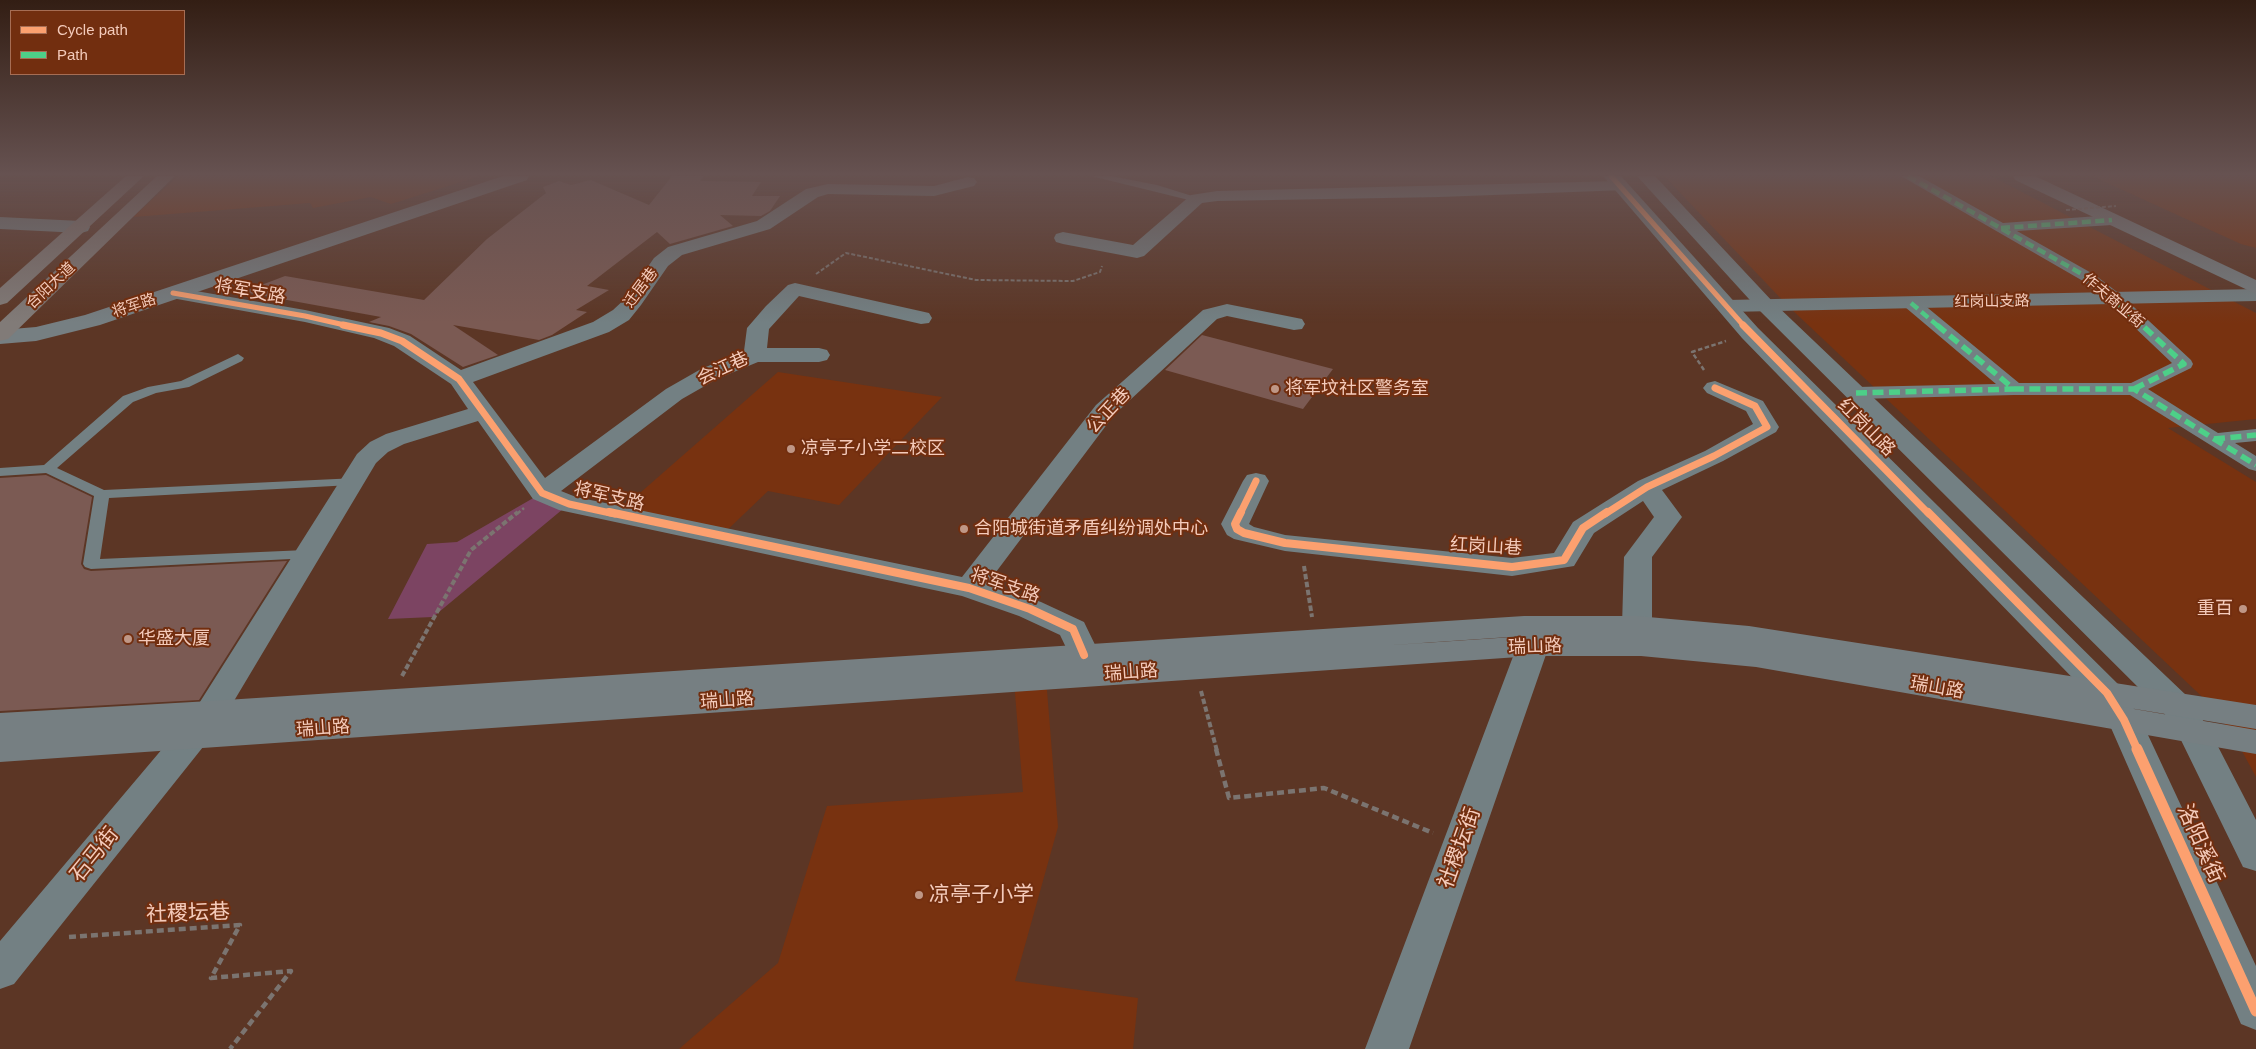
<!DOCTYPE html>
<html>
<head>
<meta charset="utf-8">
<style>
	body { margin:0 }
	#map { position:relative; width:2256px; height:1049px; overflow:hidden; background:#5c3625; font-family:Arial,sans-serif }
	canvas { display:block }
	.legend { position:absolute; left:10px; top:10px; width:175px; height:65px; box-sizing:border-box; background:#722e0f; border:1px solid #a66d54; margin:0; padding:6px 9px; list-style:none; font-size:15px; color:#f4cbbb }
	.legend li { display:flex; align-items:center; gap:10px; height:25px }
	.legend b { width:25px; border:1px solid #a66d54 }
</style>
</head>
<body>
<div id="map">
<canvas width="2256" height="1049"></canvas>
<ul class="legend">
<li><b style="height:6px;background:#fca06f"></b>Cycle path</li>
<li><b style="height:6px;background:#4dcf88"></b>Path</li>
</ul>
</div>
<script>
const ctx = document.querySelector('canvas').getContext('2d');
ctx.lineJoin = 'round';
function fillPath(path, color) { ctx.fillStyle = color; ctx.fill(path, 'evenodd'); }
const shape = rows => new Path2D(rows.map(r => 'M' + r).join(''));
function stroke(path, color, width, dash) { ctx.strokeStyle = color; ctx.lineWidth = width; ctx.lineCap = dash ? 'butt' : 'round'; ctx.setLineDash(dash || []); ctx.stroke(path); }
function label(font, color, halo, rows, align = 'center') {
  ctx.font = font + ' Arial,"Noto Sans SC",sans-serif'; ctx.lineWidth = 4; ctx.setLineDash([]); ctx.textBaseline = 'middle'; ctx.strokeStyle = halo; ctx.fillStyle = color; for (const [text, x, y, turn = 0] of rows) {
    ctx.save(); ctx.translate(x, y); ctx.rotate((+turn || 0) * Math.PI / 180); ctx.textAlign = isNaN(turn) ? turn : align; if (halo) ctx.strokeText(text, 0, 0); ctx.fillText(text, 0, 0); ctx.restore();
  }
}
const built = shape([
	[178,176,480,176,391,204,371,197,313,208,310,203,133,217],
	[1664,176,1991,176,2256,313,2256,419,2168,428,2256,482,2256,777,2236,740,2213,707,1788,306],
	[2092,176,2256,176,2256,248,2241,244],
	[778,372,942,397,839,505,768,491,721,536,616,514],
	[1046,678,1058,827,1015,981,1138,998,1133,1049,679,1049,778,963,827,806,1023,792,1014,681]
]);
const green = shape([
	[542,493,569,504,433,617,388,619,427,544,457,542]
]);
const building = shape([
	[672,176,704,176,700,181,761,182,752,196,780,196,770,211,761,216,720,215,733,226,670,244,657,232,587,286,609,290,576,310,587,312,552,335,539,340,453,325,498,355,463,367,411,334,389,326,369,322,381,317,243,292,285,276,424,300,487,239,546,193,543,187,559,181,571,185,591,180,649,205],
	[1202,335,1333,369,1303,409,1165,370],
	[46,475,92,497,81,564,84,569,91,571,287,561,199,700,0,711,0,478]
]);
const pathFar3 = shape([
	[816,274,846,253,976,280,1073,281,1100,272,1102,266]
]);
const pathFar2 = shape([
	[1704,370,1692,352,1726,341],
	[517,514,524,508]
]);
const pathFar1 = shape([
	[1304,566,1312,617],
	[402,676,471,550,518,512],
	[1201,691,1217,751]
]);
const path = shape([
	[1216,749,1229,798,1324,788,1433,833],
	[69,937,240,925,211,978,291,971,230,1049]
]);
const service = shape([
	[1091,176,1111,176,1157,185,1202,199,1197,202,1091,176],
	[238,354,244,358,242,361,189,387,156,393,133,402,57,468,104,490,357,478,359,481,357,484,352,485,109,498,100,559,306,550,311,552,314,555,311,558,91,569,85,567,83,564,94,496,46,473,0,476,0,468,44,465,123,396,148,387,181,381,238,354]
]);
const pedestrian = shape([
	[1901,176,1919,176,2003,223,2112,215,2117,217,2120,220,2117,223,2112,225,2017,231,2095,275,2121,295,2191,360,2193,364,2191,368,2148,389,2218,433,2256,429,2256,441,2235,443,2256,456,2256,471,2249,469,2130,395,2014,395,1856,399,1849,397,1846,393,1849,389,1856,387,1996,384,1905,307,1902,303,1905,299,1911,298,1917,299,2019,383,2131,383,2172,363,2109,303,2083,281,1901,176]
]);
const minor = shape([
	[968,177,974,178,977,182,974,186,934,196,828,194,818,197,770,229,682,255,668,266,641,305,629,320,609,332,473,382,545,478,666,389,701,369,744,351,747,328,766,306,788,285,795,283,929,313,932,318,929,323,921,324,799,296,769,329,767,348,819,348,827,350,830,355,827,360,819,362,758,362,717,379,682,399,561,491,576,497,962,577,1096,405,1203,310,1227,304,1302,319,1305,324,1302,329,1294,330,1227,316,1217,319,1114,415,987,584,1041,602,1084,622,1100,655,1095,662,1084,666,1073,662,1060,635,1019,616,962,596,559,510,533,499,478,421,404,444,388,452,376,463,222,721,210,725,198,721,193,713,198,705,357,454,370,442,386,434,468,409,451,384,394,346,374,338,305,322,166,297,163,293,166,289,173,287,305,310,389,328,410,336,461,370,593,322,613,310,627,297,654,258,668,247,757,221,806,189,828,184,934,186,968,177],
	[1620,181,1626,182,1629,186,1626,190,1439,197,1217,201,1202,203,1144,256,1137,258,1063,244,1056,242,1054,238,1056,234,1063,232,1133,245,1191,195,1217,191,1620,181],
	[0,217,81,221,88,223,90,227,88,231,81,233,0,229,0,217],
	[2256,289,2256,301,1727,312,1720,310,1717,306,1720,302,1727,300,2256,289],
	[1715,381,1763,401,1779,427,1776,432,1723,461,1662,490,1682,517,1652,557,1652,626,1648,633,1637,636,1626,633,1622,626,1624,557,1654,517,1643,501,1594,533,1574,566,1512,576,1285,551,1234,539,1227,535,1221,524,1243,481,1247,475,1256,473,1265,475,1269,481,1249,524,1254,527,1285,535,1512,558,1554,553,1573,522,1638,481,1705,451,1753,424,1746,411,1707,393,1703,388,1707,383,1715,381],
	[1533,636,1544,639,1549,646,1409,1049,1365,1049,1517,646,1522,639,1533,636],
	[191,726,203,729,208,738,203,747,14,984,0,989,0,941,179,729,191,726]
]);
const tertiary = shape([
	[1603,176,1621,176,1758,328,2119,685,2141,720,2256,966,2256,1030,2241,1024,2108,721,2095,701,1742,338,1603,176],
	[1637,176,1655,176,1773,302,2188,697,2211,733,2256,820,2256,871,2243,867,2179,736,2164,713,1759,310,1637,176]
]);
const secondary = shape([
	[503,176,529,176,527,180,100,325,36,341,0,344,0,330,36,327,85,315,503,176],
	[2013,176,2035,176,2256,280,2256,294,2015,180,2013,176],
	[1524,616,1637,616,1749,626,2256,705,2256,729,2105,704,2256,730,2256,754,1756,667,1641,656,1533,656,0,762,0,713,210,701,1524,616],
	[1524,636,1528,636,1378,646,1524,636]
]);
const trunk = shape([
	[126,176,144,176,7,303,0,305,0,288,126,176],
	[157,176,175,176,8,339,0,341,0,322,157,176]
]);
const pathBridge = shape([
	[2066,210,2116,206]
]);
const quietFar1 = shape([
	[1908,176,2089,278,2143,326],
	[2001,228,2112,220],
	[1911,303,1938,326]
]);
const quiet = shape([
	[1937,325,2014,389,2134,389,2256,465],
	[2134,389,2184,364,2142,325],
	[1856,393,2014,389],
	[2214,439,2256,435]
]);
const cyclewayFar3 = shape([
	[1611,176,1744,326],
	[173,293,305,316,349,326]
]);
const cyclewayFar2 = shape([
	[343,325,381,333,402,341,459,379,542,493,569,504,615,514],
	[1743,325,1929,514],
	[1240,514,1256,481],
	[1605,514,1647,487,1714,456,1767,427,1755,406,1715,388]
]);
const cyclewayFar1 = shape([
	[609,512,969,588,1030,609,1073,629,1084,655],
	[1241,512,1235,524,1237,529,1244,533,1285,543,1512,567,1564,560,1583,528,1607,512],
	[1928,512,2107,693,2124,720,2138,751]
]);
const cycleway = shape([
	[2137,749,2256,1011]
]);
const markers = [
	[1275,389,5,"#bf9786"],
	[791,449,5,"#bf9786"],
	[964,529,5,"#bf9786"],
	[2243,609,5,"#bf9786"],
	[128,639,5,"#bf9786"],
	[919,895,5,"#bf9786"]
];
const farStreetnames = [
	["合阳大道",51,286,-43],
	["迁居巷",641,288,-53],
	["作夫商业街",2113,301,40],
	["红岗山支路",1992,302,-1],
	["将军路",134,306,-18]
];
const streetNames = [
	["将军支路",250,292,10],
	["会江巷",723,369,-25],
	["公正巷",1109,411,-47],
	["红岗山路",1866,428,45],
	["将军支路",609,497,13],
	["红岗山巷",1486,547,3],
	["将军支路",1005,586,19],
	["瑞山路",1535,647,-2],
	["瑞山路",1131,673,-4],
	["瑞山路",1937,688,10],
	["瑞山路",727,701,-4],
	["瑞山路",323,729,-4]
];
const poiNames = [
	["将军坟社区警务室",1285,389],
	["凉亭子小学二校区",801,449],
	["合阳城街道矛盾纠纷调处中心",974,529],
	["重百",2233,609,"right"],
	["华盛大厦",138,639]
];
const nearStreetnames = [
	["洛阳溪街",2200,844,66],
	["社稷坛街",1460,848,-70],
	["石马街",95,855,-51],
	["社稷坛巷",188,914,-2]
];
const nearPoinames = [
	["凉亭子小学",929,895]
];
fillPath(built, '#783210');
fillPath(green, '#7c4462');
fillPath(building, '#7b5a53');
stroke(pathFar3, '#7b7470', 2, [4, 2]);
stroke(pathFar2, '#7b7470', 2.5, [4.5, 2.5]);
stroke(pathFar1, '#7b7470', 4, [5.5, 2.5]);
stroke(path, '#7b7470', 4.5, [7, 4]);
fillPath(service, '#738083');
fillPath(pedestrian, '#738083');
fillPath(minor, '#738083');
fillPath(tertiary, '#738083');
fillPath(secondary, '#767f82');
fillPath(trunk, '#817b78');
stroke(pathBridge, '#7b7470', 2, [4, 2]);
stroke(quietFar1, '#4dcf88', 4.5, [9, 4.5]);
stroke(quiet, '#4dcf88', 5.5, [11, 5.5]);
stroke(cyclewayFar3, '#fca06f', 5);
stroke(cyclewayFar2, '#fca06f', 7);
stroke(cyclewayFar1, '#fca06f', 8);
stroke(cycleway, '#fca06f', 11);
const sky = ctx.createLinearGradient(0, 0, 0, 323);
sky.addColorStop(0, '#331e14');
sky.addColorStop(0.54, '#665251');
sky.addColorStop(1, '#66525100');
ctx.fillStyle = sky;
ctx.fillRect(0, 0, 2256, 323);
for (const [x, y, r, color] of markers) { const dot = new Path2D(); dot.arc(x, y, r, 0, 2 * Math.PI); ctx.fillStyle = color; ctx.fill(dot); stroke(dot, '#722e0f', 2); }
label('15px', '#f4cbbb', '#722e0f', farStreetnames);
label('18px', '#f4cbbb', '#722e0f', streetNames);
label('18px', '#f4cbbb', '#722e0f', poiNames, 'left');
label('21px', '#f4cbbb', '#722e0f', nearStreetnames);
label('21px', '#f4cbbb', '#722e0f', nearPoinames, 'left');
</script>
</body>
</html>
